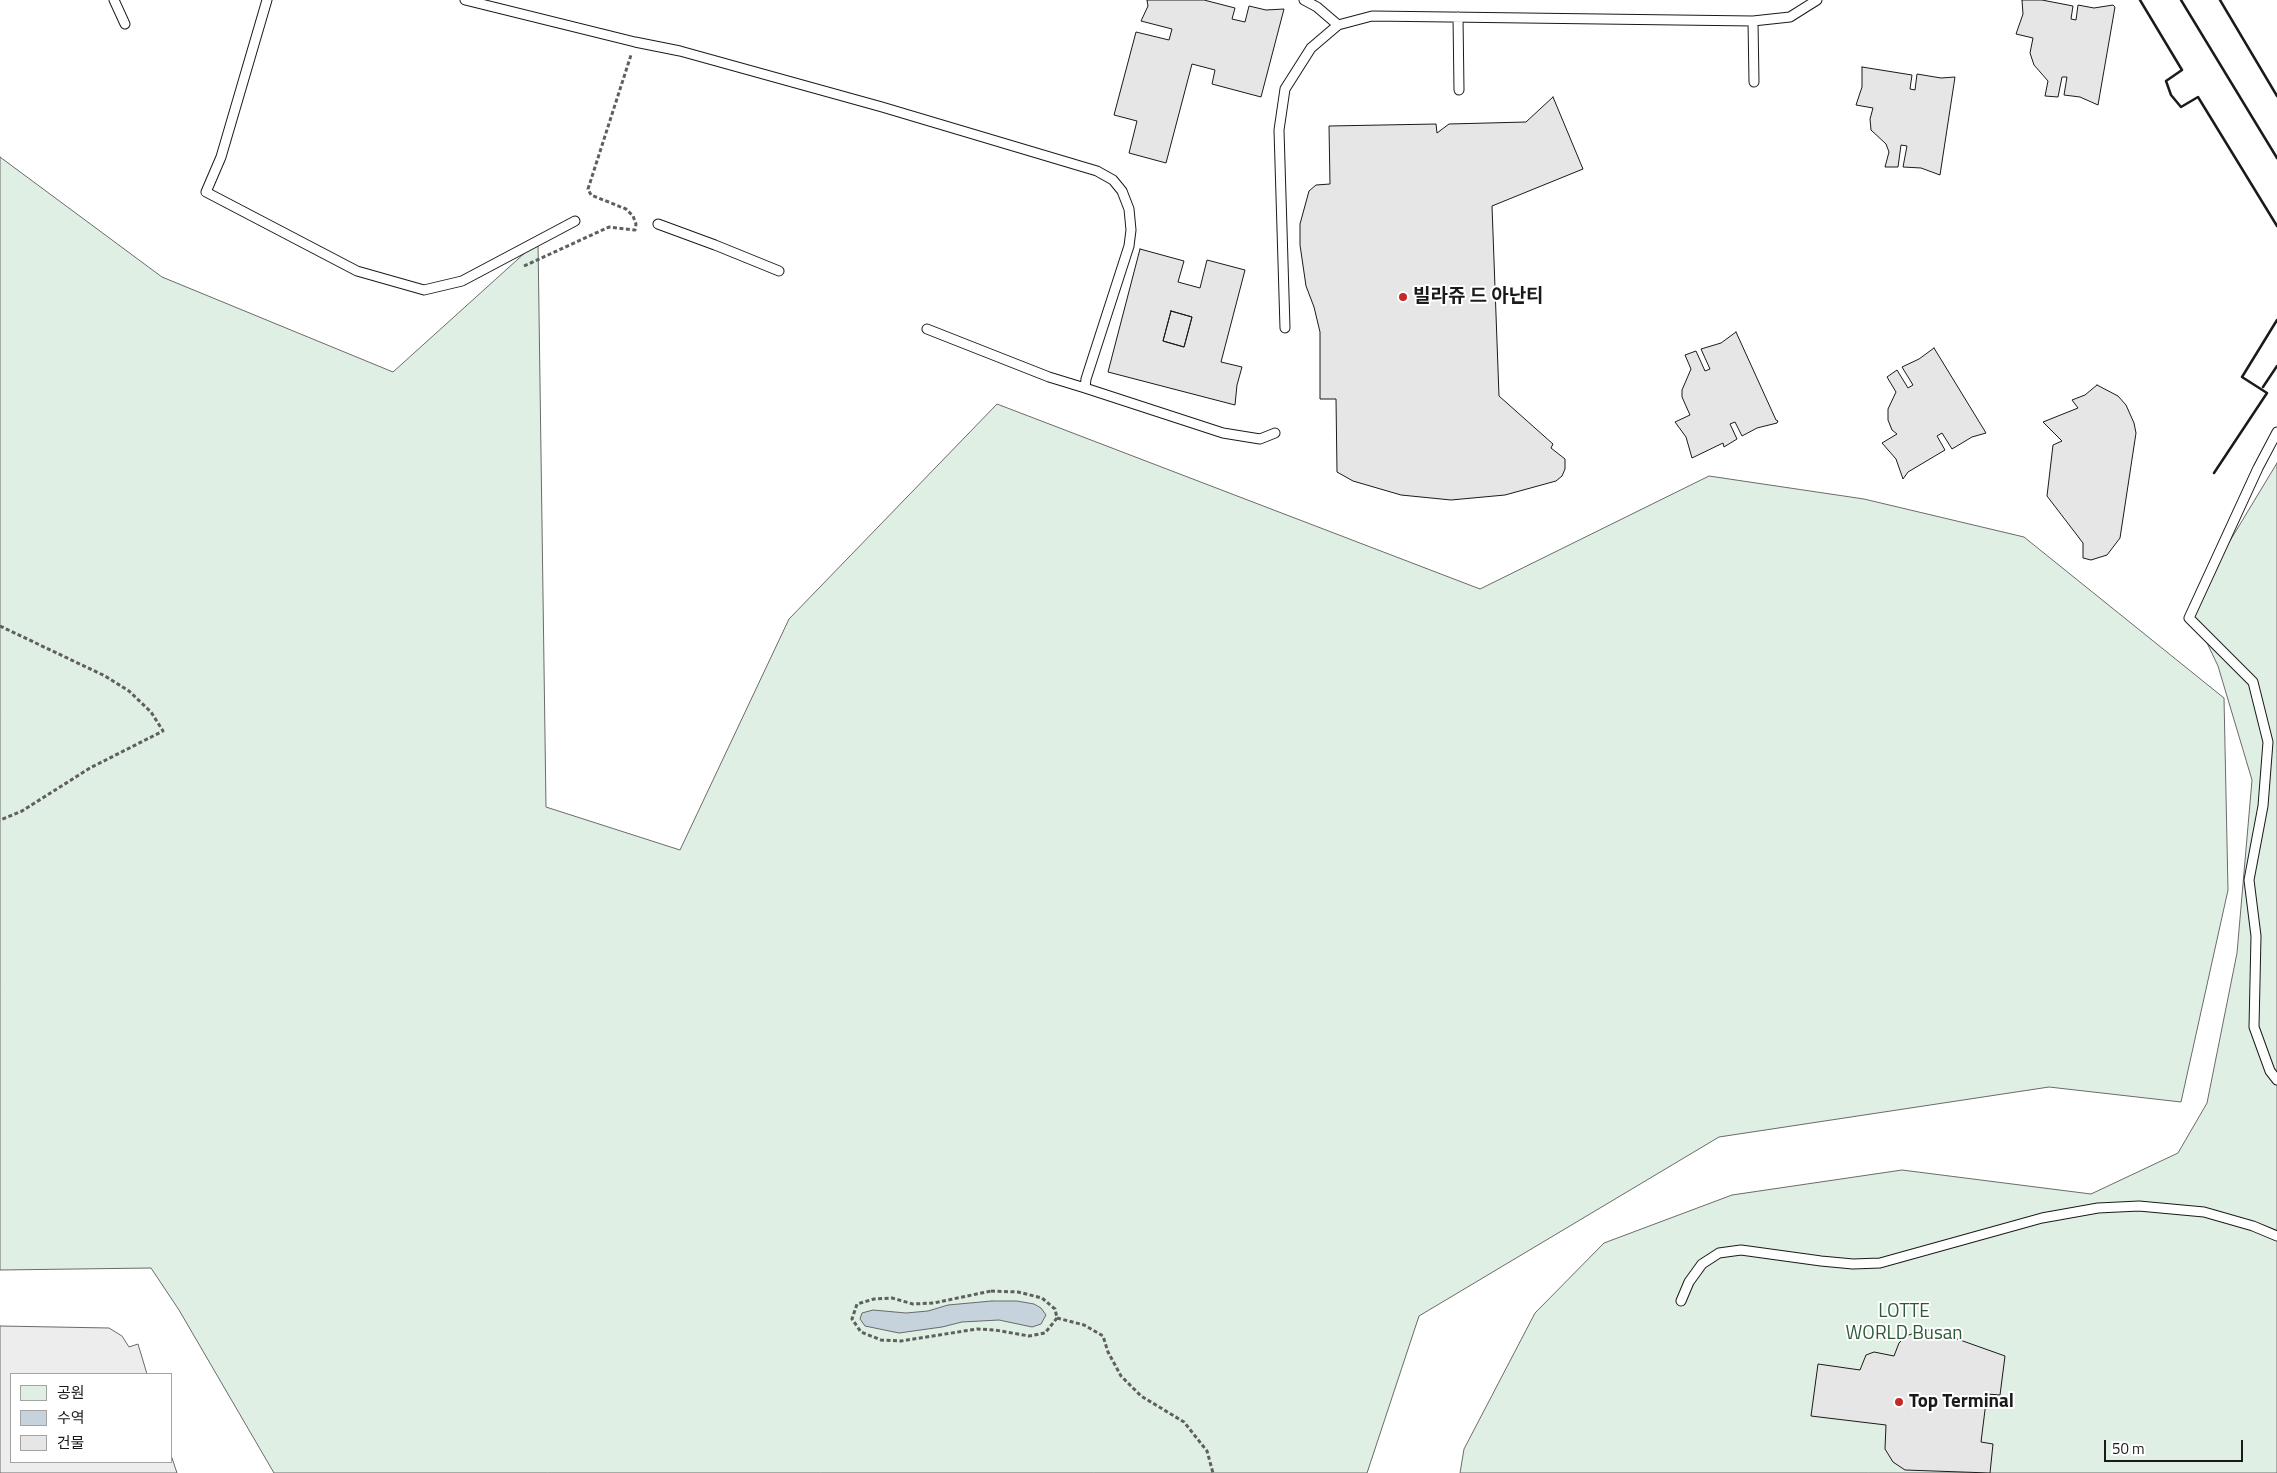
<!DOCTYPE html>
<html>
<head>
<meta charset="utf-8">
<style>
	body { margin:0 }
	#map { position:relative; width:2277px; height:1473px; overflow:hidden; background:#fff; font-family:"Titillium Web","Noto Sans KR",sans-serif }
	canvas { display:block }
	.legend { position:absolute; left:10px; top:1373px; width:162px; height:90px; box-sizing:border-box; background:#fff; border:1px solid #a3a3a3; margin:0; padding:6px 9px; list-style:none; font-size:15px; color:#1a1a1a }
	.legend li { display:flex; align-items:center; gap:10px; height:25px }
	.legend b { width:25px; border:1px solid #a3a3a3 }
	.scale { position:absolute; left:2104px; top:1440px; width:139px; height:22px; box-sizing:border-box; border:2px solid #1a1a1a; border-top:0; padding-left:6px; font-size:15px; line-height:18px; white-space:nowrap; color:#1a1a1a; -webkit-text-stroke:4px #fff; paint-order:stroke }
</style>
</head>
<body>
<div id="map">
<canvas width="2277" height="1473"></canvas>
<ul class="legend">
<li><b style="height:14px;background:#e0efe3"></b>공원</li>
<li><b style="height:14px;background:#c6d2dc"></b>수역</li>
<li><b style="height:14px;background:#e6e6e6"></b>건물</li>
</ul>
<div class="scale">50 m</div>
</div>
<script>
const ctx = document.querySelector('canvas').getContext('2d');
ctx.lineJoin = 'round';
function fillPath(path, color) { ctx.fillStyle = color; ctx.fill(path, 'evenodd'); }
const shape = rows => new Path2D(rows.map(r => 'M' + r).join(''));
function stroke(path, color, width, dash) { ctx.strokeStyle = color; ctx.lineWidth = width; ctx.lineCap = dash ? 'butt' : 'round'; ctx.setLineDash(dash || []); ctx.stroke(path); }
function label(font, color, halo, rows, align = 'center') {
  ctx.font = font + ' "Titillium Web","Noto Sans KR",sans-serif'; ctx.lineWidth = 4; ctx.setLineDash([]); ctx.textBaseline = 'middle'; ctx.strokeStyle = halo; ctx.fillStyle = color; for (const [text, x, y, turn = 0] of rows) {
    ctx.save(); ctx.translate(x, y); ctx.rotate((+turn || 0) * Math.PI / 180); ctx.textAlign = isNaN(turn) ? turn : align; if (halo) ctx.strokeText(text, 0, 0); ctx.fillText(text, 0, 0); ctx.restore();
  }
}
const green = shape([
	[0,157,162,277,393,372,538,241,546,807,680,850,789,619,997,404,1480,589,1709,476,1864,499,2024,537,2224,698,2228,890,2181,1102,2049,1087,1719,1137,1419,1316,1367,1473,274,1473,179,1310,151,1268,0,1270,0,157],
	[2277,463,2277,1473,1460,1473,1464,1449,1535,1313,1604,1243,1732,1195,1902,1170,2091,1194,2178,1153,2207,1103,2237,953,2252,780,2218,666,2190,607,2277,463]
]);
const parking = shape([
	[0,1326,109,1328,122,1336,129,1347,138,1344,147,1374,11,1374,11,1462,171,1462,171,1455,177,1473,0,1473,0,1326]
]);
const water = shape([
	[992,1301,1017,1301,1034,1304,1041,1308,1046,1315,1041,1324,1032,1327,999,1320,962,1322,942,1327,899,1333,865,1326,860,1319,862,1313,873,1310,906,1313,928,1311,948,1305,992,1301]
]);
const building = shape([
	[1147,0,1204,0,1235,8,1232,19,1245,22,1249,6,1266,10,1284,9,1261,97,1212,84,1215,70,1192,64,1166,163,1129,153,1137,121,1114,115,1136,32,1169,40,1172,29,1141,21,1148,6,1147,0],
	[2022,0,2042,0,2073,6,2071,19,2076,20,2078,5,2094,8,2113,5,2115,7,2098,105,2080,97,2064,95,2067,77,2062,77,2058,97,2045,96,2048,81,2034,65,2030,53,2033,38,2016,34,2023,14,2022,0],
	[1862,67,1912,75,1910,89,1915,90,1917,74,1941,78,1955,77,1940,175,1921,168,1903,167,1907,146,1901,145,1898,167,1885,167,1889,152,1886,144,1871,130,1870,119,1873,108,1856,105,1862,87,1862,67],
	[1553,97,1583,169,1492,206,1499,396,1553,444,1551,448,1565,459,1565,469,1562,476,1556,481,1505,495,1451,500,1401,495,1353,481,1337,472,1336,399,1320,399,1320,332,1314,307,1306,286,1300,245,1300,224,1309,191,1316,185,1330,184,1329,126,1436,124,1437,133,1449,124,1526,122,1553,97],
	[1140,249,1184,261,1178,282,1200,288,1207,260,1245,270,1221,362,1242,367,1237,385,1235,405,1108,372,1140,249],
	[1171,311,1192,317,1184,347,1163,341,1171,311],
	[1171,311,1192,317,1184,347,1163,341,1171,311],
	[1736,332,1776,420,1778,421,1777,423,1757,428,1742,436,1735,422,1730,424,1737,439,1724,447,1723,443,1692,458,1686,437,1675,422,1690,415,1682,397,1682,390,1691,369,1685,355,1696,351,1705,371,1710,369,1701,349,1721,343,1736,332],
	[1934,348,1986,433,1972,437,1952,449,1942,433,1937,436,1945,450,1908,472,1903,479,1896,459,1882,443,1897,434,1892,430,1888,420,1888,409,1896,392,1887,377,1897,370,1908,388,1913,385,1902,367,1919,359,1934,348],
	[2097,385,2118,396,2126,405,2134,423,2136,433,2120,538,2107,555,2091,560,2083,558,2083,543,2047,496,2053,445,2062,441,2043,422,2078,408,2072,400,2085,395,2097,385],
	[1923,1330,1932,1330,2005,1356,2000,1395,1987,1394,1981,1442,1993,1444,1990,1473,1905,1470,1893,1462,1885,1449,1886,1425,1811,1416,1818,1364,1860,1370,1866,1355,1874,1352,1894,1356,1899,1343,1906,1336,1923,1330]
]);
const path = shape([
	[524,266,609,227,635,230,636,224,633,216,626,209,591,195,588,189,631,55],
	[0,626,105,676,129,691,151,712,163,731,90,768,22,811,0,820],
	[991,1291,1018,1292,1042,1298,1055,1309,1057,1318,1045,1333,1029,1336,995,1330,977,1329,901,1341,881,1340,861,1332,852,1319,857,1304,874,1299,892,1298,913,1304,934,1303,991,1291],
	[1057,1318,1084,1325,1103,1336,1108,1352,1121,1376,1141,1396,1184,1422,1207,1451,1213,1473]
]);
const service = shape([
	[114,0,125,24],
	[267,0,221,157,206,192,357,271,424,290,462,281,575,221],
	[465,0,635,42,680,51,882,107,1097,171,1113,180,1122,191,1129,209,1131,230,1129,246,1086,379,1085,388,1223,433,1260,439,1275,433],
	[1304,0,1317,7,1338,25],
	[1458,17,1459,90],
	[1753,21,1754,82],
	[658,224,715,245,779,271],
	[1285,328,1279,130,1285,89,1311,48,1338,25,1372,16,1753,21,1790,17,1817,0],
	[927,329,1049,377,1085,388],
	[2277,432,2258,468,2189,618,2253,682,2268,742,2263,806,2249,880,2256,936,2254,1027,2270,1071,2277,1080],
	[1681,1301,1689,1282,1702,1264,1719,1253,1741,1250,1821,1261,1853,1264,1880,1263,2042,1218,2098,1208,2139,1206,2204,1212,2253,1226,2277,1236]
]);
const wall = shape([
	[2140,0,2182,70,2166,81,2171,95,2181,107,2198,97,2277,226],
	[2181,0,2277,158],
	[2220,0,2277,96],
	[2263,387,2277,366],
	[2214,473,2267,393,2242,377,2277,320]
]);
const markers = [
	[1403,297,5,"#c62828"],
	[1899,1402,5,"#c62828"]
];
const poiNames = [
	["빌라쥬 드 아난티",1413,297],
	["Top Terminal",1909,1402]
];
const parkNames = [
	["LOTTE",1904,1312],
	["WORLD Busan",1904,1334]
];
fillPath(green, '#e0efe3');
stroke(green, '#6a6a6a', 1);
fillPath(parking, '#ededed');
stroke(parking, '#6a6a6a', 1);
fillPath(water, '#c6d2dc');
stroke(water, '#6a6a6a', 1);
fillPath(building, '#e6e6e6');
stroke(building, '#1a1a1a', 1);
stroke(service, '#1a1a1a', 11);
stroke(path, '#5f5f5f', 3, [4, 2.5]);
stroke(service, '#fff', 9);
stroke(wall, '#1a1a1a', 2.5);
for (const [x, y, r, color] of markers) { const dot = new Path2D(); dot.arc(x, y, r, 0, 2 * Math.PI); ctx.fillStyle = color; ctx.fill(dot); stroke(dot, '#fff', 2); }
label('bold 19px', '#1a1a1a', '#fff', poiNames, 'left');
label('19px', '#2b5a34', '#fff', parkNames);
</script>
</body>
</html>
